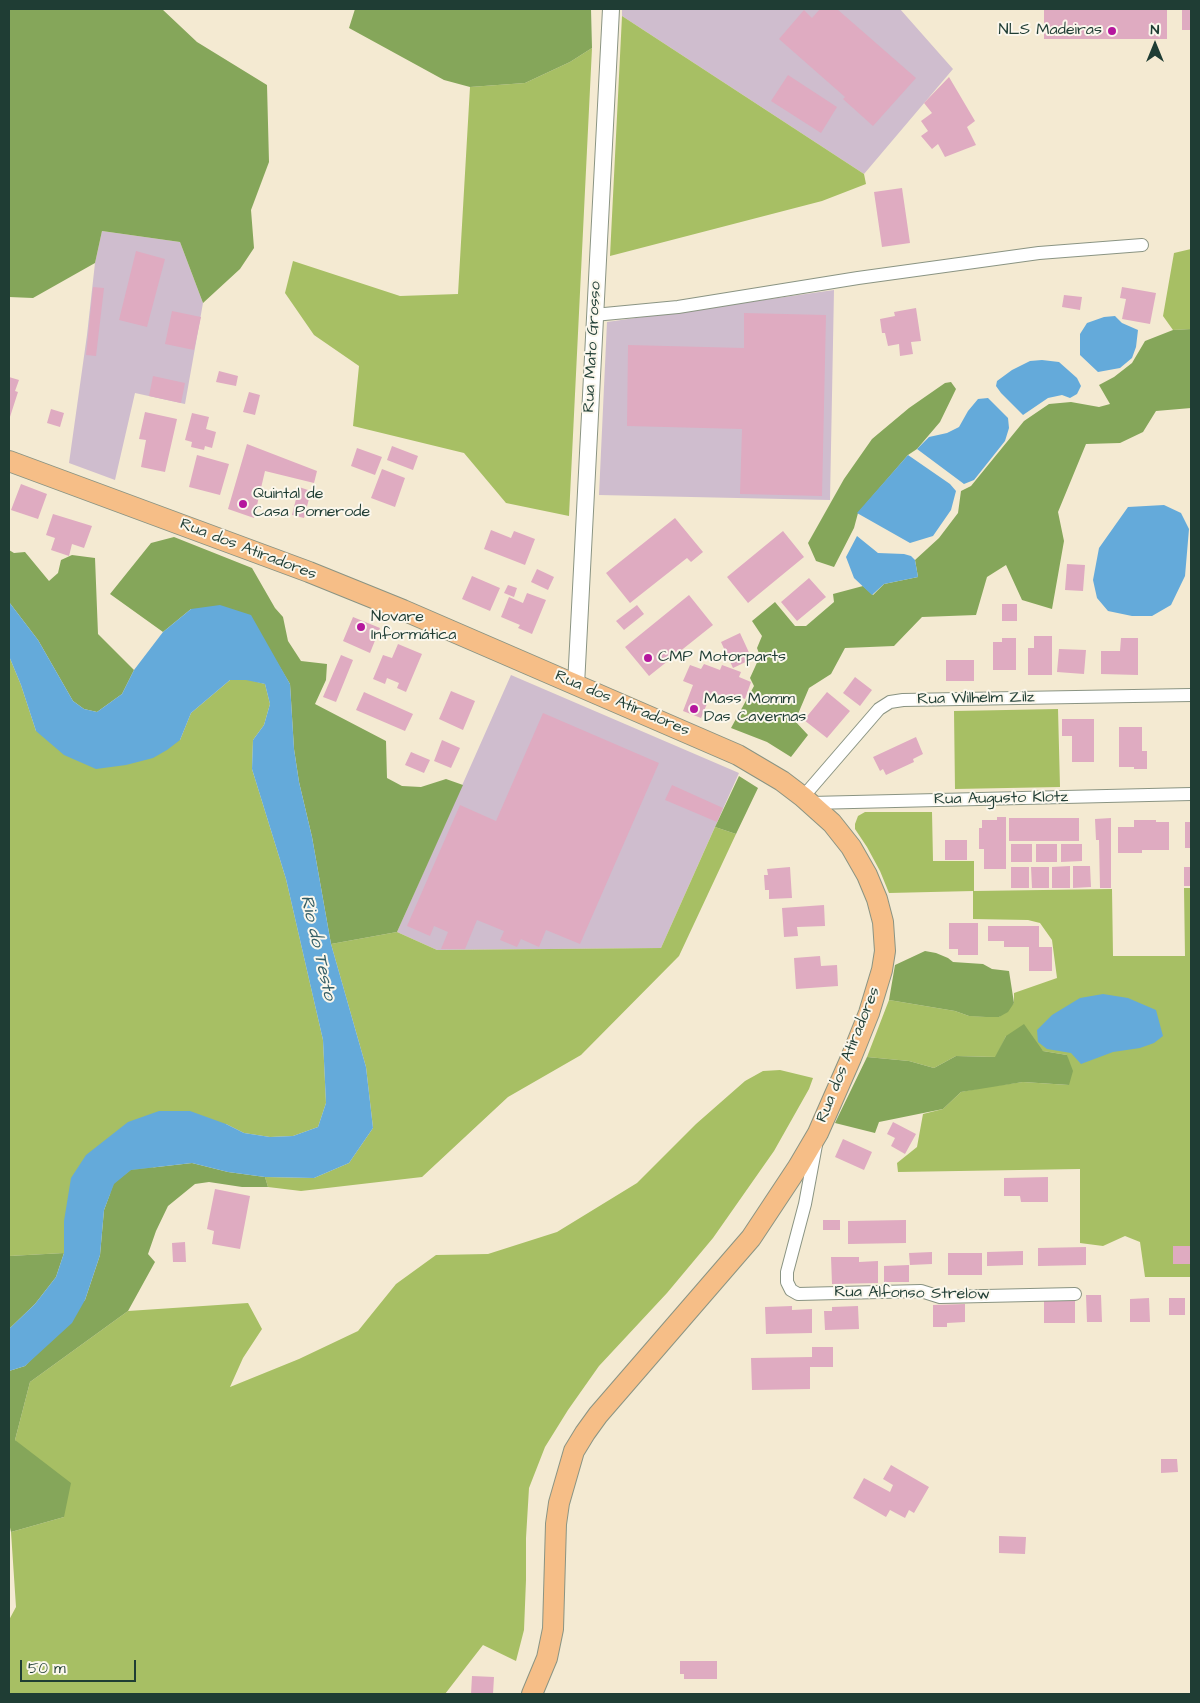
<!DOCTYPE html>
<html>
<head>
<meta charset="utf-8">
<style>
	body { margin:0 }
	#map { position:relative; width:1200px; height:1703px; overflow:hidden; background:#f4ead2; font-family:"Architects Daughter",sans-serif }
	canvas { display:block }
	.frame { position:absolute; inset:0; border:10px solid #1f3d34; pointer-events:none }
	.north { position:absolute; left:1130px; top:20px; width:50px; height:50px; -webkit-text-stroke:4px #fbf7ec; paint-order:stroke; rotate:0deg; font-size:14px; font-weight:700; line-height:20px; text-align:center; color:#1f3d34 }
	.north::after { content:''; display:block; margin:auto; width:18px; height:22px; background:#1f3d34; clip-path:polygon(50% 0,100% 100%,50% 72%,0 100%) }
	.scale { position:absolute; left:20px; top:1660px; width:116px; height:22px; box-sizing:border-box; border:2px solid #1f3d34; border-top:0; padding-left:6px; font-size:15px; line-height:18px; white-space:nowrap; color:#1f3d34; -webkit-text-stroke:4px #fbf7ec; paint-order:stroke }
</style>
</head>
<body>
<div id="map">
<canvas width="1200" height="1703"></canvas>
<div class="frame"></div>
<div class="north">N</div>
<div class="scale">50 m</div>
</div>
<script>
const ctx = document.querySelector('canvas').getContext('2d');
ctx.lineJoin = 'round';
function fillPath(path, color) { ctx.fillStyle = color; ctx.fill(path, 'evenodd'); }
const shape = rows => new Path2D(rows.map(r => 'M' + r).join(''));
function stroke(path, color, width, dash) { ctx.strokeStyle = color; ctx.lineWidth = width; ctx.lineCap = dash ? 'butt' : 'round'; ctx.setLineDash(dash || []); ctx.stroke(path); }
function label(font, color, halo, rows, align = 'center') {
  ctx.font = font + ' "Architects Daughter",sans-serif'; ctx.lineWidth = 4; ctx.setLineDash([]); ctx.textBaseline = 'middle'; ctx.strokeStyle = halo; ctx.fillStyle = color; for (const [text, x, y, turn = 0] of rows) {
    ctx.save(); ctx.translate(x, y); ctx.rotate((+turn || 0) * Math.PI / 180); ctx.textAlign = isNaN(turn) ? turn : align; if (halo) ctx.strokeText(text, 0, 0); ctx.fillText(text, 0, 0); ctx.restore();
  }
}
const industrial = shape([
	[622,9,900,9,953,69,864,174,622,16],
	[102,231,180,242,203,303,185,404,135,393,115,480,69,463,87,335,95,263],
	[834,290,830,500,599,495,607,322],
	[511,675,739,773,661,948,437,950,397,932]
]);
const green = shape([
	[622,16,864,174,866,184,822,201,610,256],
	[592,48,569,516,506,503,464,453,353,426,359,366,314,335,285,293,293,261,400,296,458,294,470,87,525,83,570,62],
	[1191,249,1191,329,1173,330,1163,316,1174,253],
	[9,656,21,685,36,731,180,740,191,713,230,680,246,679,265,684,270,704,264,725,253,740,252,769,286,879,323,1040,326,1103,318,1127,293,1136,270,1137,244,1133,226,1124,64,1221,64,1253,9,1256],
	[1058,709,1060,787,955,789,954,711],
	[865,812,932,812,933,861,974,861,974,891,1112,889,1113,956,1185,956,1184,888,1191,888,1191,1277,1145,1277,1140,1242,1125,1236,1103,1246,1080,1243,1080,1169,898,1172,897,1163,917,1147,923,1114,943,1109,961,1092,986,1087,1023,1082,1069,1085,1067,1055,1043,1051,1006,1036,996,1057,956,1056,934,1068,909,1061,867,1057,889,1000,955,1011,969,1016,999,1017,1014,1003,1014,993,1057,978,1052,940,1040,923,1028,920,973,919,973,891,889,893,880,871,867,847,855,829,855,824,858,816],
	[715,827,736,834,679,956,581,1055,508,1097,422,1177,301,1191,268,1187,265,1177,314,1178,349,1163,373,1128,366,1067,331,944,397,932,437,950,661,948],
	[780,1070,813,1078,809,1089,774,1151,713,1238,667,1293,599,1366,568,1410,545,1447,529,1488,526,1538,526,1580,524,1630,516,1661,483,1645,445,1694,9,1694,9,1620,16,1607,11,1532,64,1517,15,1440,30,1382,128,1311,248,1303,262,1329,243,1358,230,1387,299,1359,358,1331,396,1284,436,1255,488,1254,557,1232,637,1183,696,1124,745,1081,763,1071]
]);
const forest = shape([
	[9,9,162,9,197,42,267,85,269,162,251,210,254,248,240,269,203,303,180,242,102,231,95,263,33,298,9,297],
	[355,9,591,9,592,48,570,62,525,83,470,87,444,80,349,28],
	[1191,329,1191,408,1156,411,1143,432,1120,443,1086,444,1058,512,1064,541,1052,609,1022,600,1006,565,987,577,976,615,922,617,894,646,845,648,831,674,809,688,795,721,808,735,791,757,767,742,731,728,754,686,750,678,760,656,757,648,762,636,752,621,775,602,795,626,806,626,834,602,833,594,863,586,873,595,884,584,918,577,915,560,939,538,958,513,961,491,971,486,1024,421,1049,404,1071,402,1099,407,1110,404,1099,385,1114,377,1132,363,1145,341,1173,330],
	[951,382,956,389,940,422,917,449,908,455,858,513,854,528,834,567,816,561,808,543,844,479,872,439,909,408,945,383],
	[174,537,252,568,275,608,283,617,288,641,301,661,327,664,326,680,315,704,386,741,387,778,402,786,421,787,446,779,463,785,397,932,331,944,312,837,299,782,294,749,290,684,272,654,191,609,163,632,110,594,151,543],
	[9,550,14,553,25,552,49,581,58,573,61,560,72,555,95,558,98,634,134,670,122,694,97,712,84,709,73,701,38,640,9,602],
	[739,776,758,788,736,834,715,827],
	[925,951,936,953,948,958,953,962,983,964,992,969,1009,971,1014,1003,1008,1012,999,1017,986,1017,969,1016,955,1011,889,1000,895,965],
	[1024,1024,1043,1051,1067,1055,1073,1071,1069,1085,1023,1082,961,1092,943,1109,879,1122,875,1133,835,1123,867,1057,909,1061,934,1068,956,1056,995,1057,1006,1036],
	[192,1163,228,1172,265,1177,268,1187,242,1187,209,1182,195,1184,168,1206,156,1231,148,1254,155,1262,128,1311,30,1382,15,1440,71,1483,64,1517,11,1532,9,1523,9,1371,25,1366,85,1300,100,1255,104,1210,114,1183,131,1170],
	[64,1253,56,1277,35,1304,9,1329,9,1256]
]);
const water = shape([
	[1115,316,1122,323,1138,330,1136,347,1132,358,1120,368,1098,372,1080,355,1080,334,1087,323,1104,317],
	[1042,360,1059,362,1077,378,1081,386,1077,394,1070,398,1062,395,1048,398,1023,415,1001,393,996,386,997,381,1012,370,1030,361],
	[988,398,1008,418,1009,428,1005,441,974,480,964,484,917,449,929,437,947,433,959,427,968,411,978,399],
	[908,455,950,484,956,491,951,510,933,536,910,543,857,513],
	[1164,505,1181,513,1189,529,1185,576,1171,605,1152,616,1132,616,1108,611,1097,598,1093,580,1099,548,1128,507],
	[857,536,878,553,904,554,911,556,915,560,918,577,884,584,872,595,854,578,846,557],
	[9,602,38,640,73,701,84,709,97,712,122,694,134,670,163,632,191,609,220,605,251,615,290,684,294,749,299,782,312,837,331,944,366,1067,373,1128,349,1163,314,1178,265,1177,228,1172,192,1163,131,1170,114,1184,104,1210,100,1255,85,1300,72,1323,25,1366,9,1371,9,1329,35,1304,56,1277,64,1253,64,1221,71,1178,86,1155,128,1122,159,1111,190,1111,226,1124,244,1133,270,1137,293,1136,318,1127,326,1103,323,1040,286,879,252,769,253,740,264,725,270,704,265,684,246,680,230,680,191,713,180,740,167,750,153,758,126,765,96,769,64,755,36,731,21,685,9,656],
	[1103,994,1128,998,1156,1010,1163,1036,1154,1043,1140,1048,1113,1052,1081,1064,1071,1053,1047,1049,1038,1042,1037,1030,1052,1015,1080,998]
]);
const building = shape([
	[820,9,837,9,916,78,873,126,843,99,845,97,779,39,804,10,812,18],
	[1044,9,1167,9,1167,39,1044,39],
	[1182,9,1191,9,1191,30,1182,30],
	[788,75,837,107,821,133,771,101],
	[949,77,975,121,967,127,976,145,945,157,938,144,932,149,921,136,928,131,921,121,932,113,924,103],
	[902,188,910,243,882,247,874,192],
	[136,251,165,259,147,327,119,320],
	[93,287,104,288,96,356,86,355],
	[1122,287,1156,293,1150,324,1122,319,1126,299,1120,298],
	[1064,295,1082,297,1080,310,1062,307],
	[916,308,921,341,911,342,913,354,900,356,899,344,888,346,885,333,882,333,880,319,895,316,894,312],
	[172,311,201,317,194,350,165,344],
	[744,313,826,315,822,496,740,494,742,429,627,426,628,345,744,348],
	[219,371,238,376,236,386,216,382],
	[153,376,185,383,181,403,149,396],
	[9,377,19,380,15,391,18,392,9,420],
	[249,392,260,395,255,415,243,412],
	[51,409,64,413,60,427,47,423],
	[145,412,177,419,165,472,141,467,146,440,139,439],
	[192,413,209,417,206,429,216,432,212,448,205,446,204,450,191,447,192,442,185,440],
	[247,444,317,471,314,483,265,471,254,518,228,509],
	[392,446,418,456,413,470,387,460],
	[357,448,382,457,375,475,351,466],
	[197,455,229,464,220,495,189,487],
	[382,469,405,478,395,507,371,498],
	[21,484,47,494,38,519,11,510],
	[299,487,311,491,304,518,292,515],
	[53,514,92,526,84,548,72,544,69,556,51,550,55,538,46,535],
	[675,518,703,552,691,562,687,558,630,603,606,573],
	[491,530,511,538,514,531,535,539,525,565,484,549],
	[783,531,804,557,748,603,727,577],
	[1067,564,1085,565,1083,591,1065,590],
	[537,569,554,577,548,590,531,582],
	[472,576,500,588,490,611,462,599],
	[809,578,826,597,797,621,781,602],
	[508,585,517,588,514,597,504,593],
	[527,593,546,600,532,634,518,628,520,625,501,617,509,597,523,603],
	[689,595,713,625,649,676,625,647],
	[1002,604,1017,604,1017,621,1002,621],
	[637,605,644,614,624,630,616,621],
	[353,617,380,628,370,653,343,641],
	[740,633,752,659,733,668,721,642],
	[1034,636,1052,636,1052,675,1028,675,1028,648,1034,648],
	[1002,638,1016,638,1016,670,993,670,993,642,1002,642],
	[1121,638,1138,638,1138,675,1101,674,1101,651,1120,651],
	[398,644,422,654,406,692,397,688,399,683,387,678,385,684,373,679,383,655,392,658],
	[1059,649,1086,650,1084,674,1057,672],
	[341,655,353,660,336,702,323,697],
	[946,660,974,660,974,681,946,681],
	[704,664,720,670,722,665,741,672,739,677,751,682,745,699,732,694,730,700,712,692,701,718,683,711,693,685,683,681,690,665,701,669],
	[855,677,872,690,860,706,843,693],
	[451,691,475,701,463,730,439,719],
	[364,692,413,714,405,731,356,710],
	[827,692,850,711,827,738,804,720],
	[543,713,659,763,580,944,546,930,539,947,521,939,517,947,500,940,504,931,477,920,465,949,441,949,448,932,434,926,430,936,407,926,460,805,496,821],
	[1062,719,1094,719,1094,762,1072,762,1072,736,1062,736],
	[1119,727,1142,727,1142,751,1147,751,1147,769,1134,769,1134,767,1119,767],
	[916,737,923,754,913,759,914,762,886,775,883,769,880,771,873,757],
	[442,740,460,748,451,768,434,761],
	[411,752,430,760,424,773,405,765],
	[672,785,723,808,717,822,665,800],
	[997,817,1006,817,1006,869,984,869,984,849,979,849,979,828,982,828,982,820,997,820],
	[1009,818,1079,818,1079,841,1009,841],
	[1111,818,1111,888,1100,888,1099,840,1096,840,1095,819],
	[1134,820,1156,820,1156,822,1169,822,1169,850,1142,850,1142,853,1118,853,1118,827,1134,827],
	[1185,822,1191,822,1191,848,1185,848],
	[945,840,967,840,967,860,945,860],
	[1011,844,1032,844,1032,862,1011,862],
	[1036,844,1057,844,1057,862,1036,862],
	[1061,844,1082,844,1082,861,1061,862],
	[1070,866,1070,888,1052,888,1052,867],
	[1073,866,1090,866,1091,887,1073,888],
	[790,867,792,898,769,899,769,890,765,890,764,875,768,875,767,869],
	[1011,867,1029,867,1029,888,1011,888],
	[1031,867,1049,867,1049,888,1032,888],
	[1184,867,1191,867,1191,886,1184,886],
	[824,905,825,926,797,927,798,936,784,937,782,908],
	[949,923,978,923,978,955,958,955,958,949,949,949],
	[988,926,1039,926,1039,947,1052,947,1052,971,1029,971,1029,947,1004,947,1004,941,988,941],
	[820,956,821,966,837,965,838,986,796,989,794,958],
	[893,1122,916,1134,905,1154,891,1146,895,1138,887,1134],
	[843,1139,872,1152,864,1170,835,1157],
	[1048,1177,1048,1202,1021,1202,1020,1196,1004,1196,1004,1178],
	[215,1189,250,1196,240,1249,212,1244,214,1231,207,1229],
	[823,1220,840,1220,840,1230,823,1230],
	[906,1220,906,1243,848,1244,848,1221],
	[185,1242,186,1262,173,1262,172,1243],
	[1173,1246,1191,1246,1191,1264,1173,1264],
	[1086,1247,1086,1265,1038,1266,1038,1248],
	[1023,1251,1023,1265,987,1266,987,1252],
	[932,1252,932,1264,910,1265,909,1253],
	[948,1253,982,1253,982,1275,948,1275],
	[831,1257,859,1257,859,1262,878,1261,878,1283,832,1284],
	[909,1265,909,1282,884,1282,884,1266],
	[1086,1295,1101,1295,1102,1322,1087,1322],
	[1149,1298,1150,1322,1130,1322,1130,1299],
	[1169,1298,1185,1298,1185,1315,1169,1315],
	[1075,1300,1075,1323,1044,1323,1044,1301],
	[965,1304,965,1322,947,1323,947,1327,933,1327,933,1305],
	[792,1306,792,1310,812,1309,812,1333,766,1334,765,1307],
	[858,1306,859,1329,825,1330,824,1311,832,1311,832,1307],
	[812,1347,833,1347,833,1367,810,1367,810,1389,752,1390,751,1358,812,1357],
	[1161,1459,1177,1459,1178,1472,1161,1473],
	[891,1465,929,1487,914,1513,909,1510,905,1518,890,1510,886,1517,853,1498,864,1478,890,1492,893,1485,883,1479],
	[999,1536,1026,1537,1025,1554,999,1553],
	[680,1661,717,1661,717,1679,684,1679,684,1674,680,1674],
	[472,1676,494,1677,493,1694,471,1694]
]);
const minor = shape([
	[594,315,678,307,858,278,1039,253,1142,245],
	[803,797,879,709,890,702,903,700,1191,695],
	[811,803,1191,794],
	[816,1145,805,1204,787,1272,787,1282,791,1290,798,1294,921,1291,940,1297,1075,1294]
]);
const tertiary = shape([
	[576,685,611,9]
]);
const primary = shape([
	[9,461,309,572,403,610,738,755,782,781,803,797,832,823,851,847,867,875,877,899,883,922,885,951,882,970,869,1013,851,1058,818,1133,798,1167,751,1238,598,1415,585,1433,574,1451,559,1503,556,1524,553,1629,547,1658,532,1694]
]);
const markers = [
	[1112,31,5,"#b5179e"],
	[243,504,5,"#b5179e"],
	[361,627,5,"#b5179e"],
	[648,658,5,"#b5179e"],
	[694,709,5,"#b5179e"]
];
const poiNames = [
	["NLS Madeiras",1102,31,"right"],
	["Quintal de",253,495],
	["Casa Pomerode",253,513],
	["Novare",371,618],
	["Informática",371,636],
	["CMP Motorparts",658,658],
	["Mass Momm",704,700],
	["Das Cavernas",704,718]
];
const streetNames = [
	["Rua Mato Grosso",593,347,-87],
	["Rua dos Atiradores",248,550,21],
	["Rua Wilhelm Zilz",976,699,-1],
	["Rua dos Atiradores",622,704,23],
	["Rua Augusto Klotz",1001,799,-1],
	["Rua dos Atiradores",849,1055,-68],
	["Rua Alfonso Strelow",912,1294,1]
];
const waterNames = [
	["Rio do Testo",317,948,77]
];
fillPath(industrial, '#cfbdce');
fillPath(green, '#a7bf64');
fillPath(forest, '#85a65a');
fillPath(water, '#64aada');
fillPath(building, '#dfabc1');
stroke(minor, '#8a9483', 14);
stroke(tertiary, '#8a9483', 18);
stroke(primary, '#8a9483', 22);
stroke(minor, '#fff', 12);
stroke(tertiary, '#fff', 16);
stroke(primary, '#f6be87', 20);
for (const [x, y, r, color] of markers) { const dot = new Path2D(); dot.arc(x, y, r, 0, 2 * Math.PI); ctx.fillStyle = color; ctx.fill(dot); stroke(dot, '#fbf7ec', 2); }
label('16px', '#1f3d34', '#fbf7ec', poiNames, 'left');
label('16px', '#1f3d34', '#fbf7ec', streetNames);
label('italic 18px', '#345e66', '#fbf7ec', waterNames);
</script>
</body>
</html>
